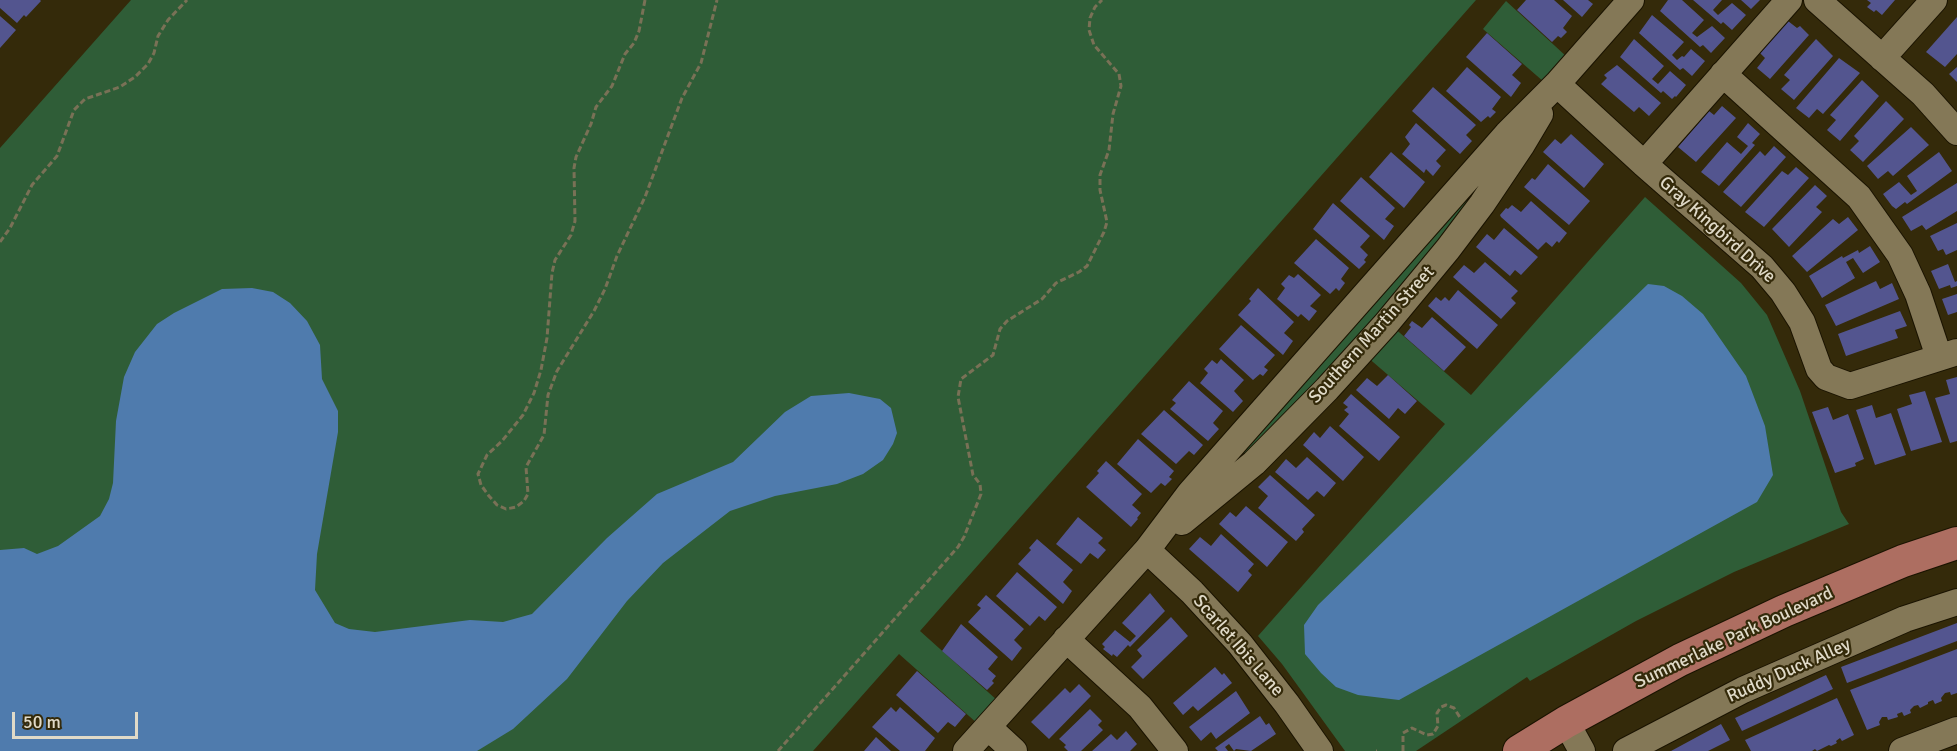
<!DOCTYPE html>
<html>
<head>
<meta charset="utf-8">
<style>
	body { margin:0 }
	#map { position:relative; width:1957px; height:751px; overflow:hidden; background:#342a0a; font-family:Signika,sans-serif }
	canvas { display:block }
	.scale { position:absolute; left:12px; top:712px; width:126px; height:27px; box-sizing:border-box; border:3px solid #e0dac8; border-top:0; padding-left:8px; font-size:18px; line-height:21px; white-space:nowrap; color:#e0dac8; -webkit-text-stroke:4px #342a0a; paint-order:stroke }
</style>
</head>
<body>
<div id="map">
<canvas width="1957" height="751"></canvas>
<div class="scale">50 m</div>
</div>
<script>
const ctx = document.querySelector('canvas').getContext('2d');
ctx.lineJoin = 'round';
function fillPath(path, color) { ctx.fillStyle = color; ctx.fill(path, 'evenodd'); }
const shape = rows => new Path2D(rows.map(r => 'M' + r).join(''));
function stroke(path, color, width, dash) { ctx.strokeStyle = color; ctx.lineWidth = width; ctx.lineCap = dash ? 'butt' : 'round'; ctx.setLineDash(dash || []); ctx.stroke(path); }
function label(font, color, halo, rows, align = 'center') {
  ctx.font = font + ' Signika,sans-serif'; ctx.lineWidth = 4.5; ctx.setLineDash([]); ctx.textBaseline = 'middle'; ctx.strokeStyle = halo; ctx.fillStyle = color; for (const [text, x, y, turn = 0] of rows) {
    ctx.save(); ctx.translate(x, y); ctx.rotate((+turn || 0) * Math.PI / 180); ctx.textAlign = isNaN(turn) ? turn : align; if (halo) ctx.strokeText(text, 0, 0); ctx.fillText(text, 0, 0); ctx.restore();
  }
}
const green = shape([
	[131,0,1476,0,920,631,998,701,978,724,899,654,813,751,0,751,0,148],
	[1506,1,1567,57,1544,82,1483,29],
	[1490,181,1308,399,1193,499,1472,183],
	[1645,197,1741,283,1767,315,1800,391,1841,512,1849,524,1734,572,1636,621,1530,681,1527,677,1416,751,1345,751,1282,664,1258,636,1445,424,1366,356,1392,326,1471,395]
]);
const water = shape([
	[1648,284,1664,286,1682,296,1703,314,1746,376,1765,426,1773,475,1757,502,1399,700,1358,695,1336,687,1321,673,1305,654,1304,625,1318,605],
	[252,288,273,292,290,303,307,321,320,345,322,379,338,411,338,432,317,554,315,590,335,623,349,629,375,632,470,620,503,622,532,614,607,538,657,494,733,462,785,412,811,396,849,393,880,399,891,408,897,433,893,444,883,460,863,474,837,484,775,496,730,511,663,563,627,601,567,679,513,729,477,751,0,751,0,550,24,548,37,554,58,546,100,516,109,499,113,483,116,421,124,377,135,352,157,324,174,313,222,289]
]);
const building = shape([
	[0,0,40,0,41,1,26,17,24,15,17,23,0,8],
	[1526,0,1554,0,1572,16,1563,28,1567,32,1561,38,1558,36,1552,42,1517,10],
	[1563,0,1588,0,1593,4,1582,17],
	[1668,0,1682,0,1704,20,1692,33,1697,37,1712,26,1725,38,1711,53,1703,45,1700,47,1660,11],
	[1693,0,1722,0,1713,10,1718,15,1732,3,1746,15,1732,30,1723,22,1721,24],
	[1741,0,1760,0,1751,9],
	[1867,0,1895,0,1882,15,1876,10,1874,12,1867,7,1871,3],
	[1652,15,1684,42,1672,55,1677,60,1682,56,1684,57,1691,49,1705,61,1692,76,1683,68,1680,70,1639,33],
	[0,16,16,30,0,48],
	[1957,17,1957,54,1945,67,1926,52],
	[1788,21,1797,28,1800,26,1809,35,1770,79,1757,68,1765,58,1760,53],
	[1487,33,1522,64,1512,75,1521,83,1511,97,1466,57],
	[1634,39,1664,66,1652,79,1658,84,1670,71,1686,85,1676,97,1675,96,1672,99,1663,91,1661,93,1620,57],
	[1816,39,1833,56,1794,100,1781,89,1790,80,1784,75],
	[1839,58,1860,73,1823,114,1817,109,1809,118,1796,108],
	[1617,65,1661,103,1649,116,1639,107,1634,112,1601,84,1607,78,1604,75],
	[1467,67,1501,97,1492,109,1496,112,1490,118,1488,116,1481,122,1446,91],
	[1957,67,1957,82,1949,74],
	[1862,80,1879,96,1840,141,1827,130,1836,120,1830,115],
	[1433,87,1476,125,1466,135,1472,141,1460,154,1412,111],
	[1886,101,1904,119,1863,162,1850,150,1859,141,1854,136],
	[1722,106,1736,118,1696,162,1678,147,1709,111,1714,115],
	[1416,123,1446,150,1436,161,1441,166,1433,176,1426,169,1424,173,1402,154,1410,144,1405,137],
	[1748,123,1760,134,1752,143,1755,145,1719,186,1701,172,1727,142,1741,154,1748,146,1737,137],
	[1911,127,1929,145,1893,176,1888,171,1878,179,1867,166],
	[1571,134,1604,164,1584,188,1543,152,1555,139,1561,144],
	[1774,146,1786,157,1741,207,1723,192,1760,151,1765,156],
	[1391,152,1425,182,1404,208,1369,177],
	[1939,152,1952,171,1907,204,1905,202,1896,209,1892,206,1883,194,1899,182,1911,195,1917,191,1907,176],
	[1548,164,1590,201,1569,225,1524,187,1532,178,1535,180],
	[1796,167,1809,178,1764,227,1745,212,1782,171,1788,175],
	[1361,177,1395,208,1385,219,1394,226,1384,240,1340,201],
	[1957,183,1957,211,1926,230,1922,225,1911,231,1902,217],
	[1815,185,1827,196,1816,207,1822,212,1789,247,1772,229],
	[1531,201,1567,233,1559,243,1557,241,1552,247,1546,242,1538,250,1501,217,1500,215,1506,208,1508,209,1512,205,1521,212],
	[1333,203,1370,236,1360,247,1368,255,1364,260,1366,262,1359,269,1313,229],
	[1848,217,1858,230,1807,272,1792,256,1833,219,1839,224],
	[1957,223,1957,250,1946,255,1943,249,1938,251,1930,236],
	[1504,228,1538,257,1521,275,1515,270,1510,276,1476,247,1487,234,1494,240],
	[1316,239,1349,268,1341,279,1345,283,1339,291,1336,288,1330,294,1294,263],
	[1870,246,1880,262,1863,273,1853,258,1846,262,1855,278,1822,298,1809,276,1842,256,1843,258,1858,250,1859,253],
	[1485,262,1518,291,1511,298,1516,303,1501,319,1453,277,1464,265,1474,273],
	[1948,264,1955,282,1957,281,1957,286,1951,288,1950,285,1939,289,1931,271],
	[1298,274,1321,295,1310,306,1317,311,1309,321,1301,314,1298,317,1277,299,1285,288,1281,284,1289,275,1294,278],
	[1876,281,1880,289,1892,283,1899,299,1836,326,1825,305],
	[1258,288,1294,322,1284,333,1293,341,1283,355,1238,315,1251,301,1249,299],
	[1458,290,1498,325,1477,349,1428,306,1436,297,1441,301,1445,297,1449,301],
	[1957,294,1957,312,1948,315,1942,299],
	[1900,311,1907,326,1895,330,1898,338,1846,356,1838,334],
	[1432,317,1466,347,1444,371,1404,336,1411,327,1409,325,1412,321,1422,328],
	[1241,325,1275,355,1264,367,1268,370,1263,376,1260,374,1253,380,1219,349],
	[1221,359,1244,380,1234,391,1243,401,1233,412,1200,383,1208,373,1204,369,1212,360,1217,364],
	[1388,375,1417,401,1405,414,1398,408,1389,419,1356,390,1367,378,1377,386],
	[1957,377,1957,441,1950,443,1935,398,1950,394,1946,380],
	[1189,381,1223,411,1213,423,1219,429,1208,441,1170,409,1176,403,1172,400],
	[1925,391,1942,442,1911,451,1897,409,1912,404,1909,395],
	[1351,394,1400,437,1379,461,1339,426,1349,414,1344,410,1348,407,1343,403],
	[1872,405,1876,418,1891,413,1906,455,1875,465,1856,410],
	[1828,407,1833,420,1848,414,1864,459,1855,463,1856,466,1835,473,1812,412],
	[1164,410,1203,445,1194,455,1189,451,1176,464,1141,434],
	[1330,426,1364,457,1343,481,1303,445,1314,432,1320,438],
	[1138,439,1174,471,1169,477,1172,479,1165,486,1161,483,1151,493,1117,464],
	[1307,457,1336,483,1324,497,1317,491,1308,500,1275,472,1286,459,1296,468],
	[1106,461,1142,494,1132,505,1141,513,1137,518,1138,519,1131,527,1086,487,1099,473,1097,471],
	[1270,475,1315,515,1302,529,1304,532,1296,541,1258,508,1268,496,1258,487],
	[1246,506,1288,542,1267,567,1219,524,1230,512,1236,517],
	[1078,517,1103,538,1098,543,1106,550,1098,559,1090,553,1081,564,1056,544],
	[1221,534,1254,564,1248,571,1252,575,1238,592,1189,549,1200,537,1211,546],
	[1037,539,1073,570,1063,582,1072,591,1063,604,1018,564,1031,550,1029,548],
	[1017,572,1057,607,1045,621,1039,616,1030,626,996,596],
	[1150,593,1165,611,1130,647,1128,645,1117,657,1113,654,1112,656,1103,649,1105,647,1102,644,1115,630,1130,642,1136,636,1122,623],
	[986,595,1024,629,1014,640,1022,648,1012,661,968,622,981,608,977,605],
	[1171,617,1188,636,1143,679,1131,667,1142,656,1137,650],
	[1957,623,1957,641,1847,683,1841,667],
	[961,624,998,657,988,669,996,676,992,681,994,683,987,690,942,651],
	[1957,649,1957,693,1951,695,1950,692,1945,693,1941,698,1942,701,1935,704,1933,700,1928,702,1928,704,1920,708,1918,705,1914,706,1910,710,1911,713,1904,716,1902,712,1897,714,1898,717,1888,720,1887,717,1882,717,1879,722,1880,725,1867,730,1850,690],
	[1215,667,1222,675,1224,673,1232,683,1198,711,1193,706,1183,715,1173,703],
	[917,671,966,714,955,727,948,722,938,733,896,695],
	[1826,675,1833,689,1742,731,1735,718],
	[1079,684,1091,696,1049,739,1031,722,1065,688,1070,693],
	[1236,691,1250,713,1216,739,1211,732,1201,741,1189,727],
	[1837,698,1854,735,1842,741,1840,738,1836,741,1837,743,1831,746,1829,745,1817,751,1815,749,1812,751,1751,751,1745,740],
	[891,707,896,712,900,707,935,738,925,751,900,751,872,727],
	[1090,709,1102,721,1098,725,1103,730,1081,751,1068,751,1064,747,1066,745,1059,739],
	[1260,716,1266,725,1269,723,1276,734,1251,751,1236,749,1234,751,1229,744,1225,747,1228,751,1218,751,1215,748],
	[1721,724,1730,740,1708,751,1671,751],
	[1126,731,1137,744,1130,751,1092,751,1111,734,1117,740],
	[876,737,891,751,864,751]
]);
const path = shape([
	[645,0,639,31,634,43,625,54,612,86,596,107,591,124,576,157,574,168,575,221,571,235,555,260,552,273,547,338,541,370,534,393,523,415,502,441,487,455,478,474,481,485,489,496,497,505,506,509,516,507,524,501,528,494,526,467,544,435,548,395,557,371,594,311,605,289,617,256,645,197,682,98,701,63,717,0],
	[0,242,10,228,32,185,57,156,74,110,85,99,120,87,135,77,148,64,154,53,158,36,168,20,187,0],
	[778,751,958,547,964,537,981,494,980,484,973,475,958,397,961,379,993,355,1000,329,1007,321,1042,299,1056,283,1079,272,1087,266,1104,232,1107,222,1100,190,1100,175,1109,150,1113,114,1121,86,1119,74,1094,45,1089,30,1090,18,1095,7,1102,0],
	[1376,751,1377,751],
	[1403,751,1403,733,1412,728,1427,735,1433,734,1438,726,1437,713,1441,707,1446,705,1454,708,1461,719]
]);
const minor = shape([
	[1817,0,1923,94,1957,132],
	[1882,58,1934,0],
	[1723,74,1859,197,1900,255,1918,294,1939,357],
	[1557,84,1644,164,1762,267,1783,292,1802,322,1819,369,1826,377,1850,386,1957,352],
	[1644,164,1789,0],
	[1182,522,1254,463,1327,389,1386,324,1448,249,1482,204,1521,146,1540,114],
	[1147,550,1192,592,1240,644,1287,704,1320,751],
	[1066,639,1140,707,1175,751],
	[1566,722,1582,751],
	[988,727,1014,751],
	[966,751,1147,550,1190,493,1507,134,1557,84,1631,0],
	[1626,751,1743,690,1905,619,1957,602],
	[1902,751,1957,730]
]);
const major = shape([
	[1519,751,1566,722,1680,660,1784,611,1903,561,1957,543]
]);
const streetNames = [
	["Gray Kingbird Drive",1717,230,42],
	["Southern Martin Street",1372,335,-48],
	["Summerlake Park Boulevard",1734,638,-25],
	["Scarlet Ibis Lane",1238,646,49],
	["Ruddy Duck Alley",1789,671,-24]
];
fillPath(green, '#2f5d37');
fillPath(water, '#4f7bad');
fillPath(building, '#53558f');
stroke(minor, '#1a1300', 28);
stroke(major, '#1a1300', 34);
stroke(path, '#797156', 3, [6, 3]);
stroke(minor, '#847857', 26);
stroke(major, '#ad6e61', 32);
label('18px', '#e0dac8', '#342a0a', streetNames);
</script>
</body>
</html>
